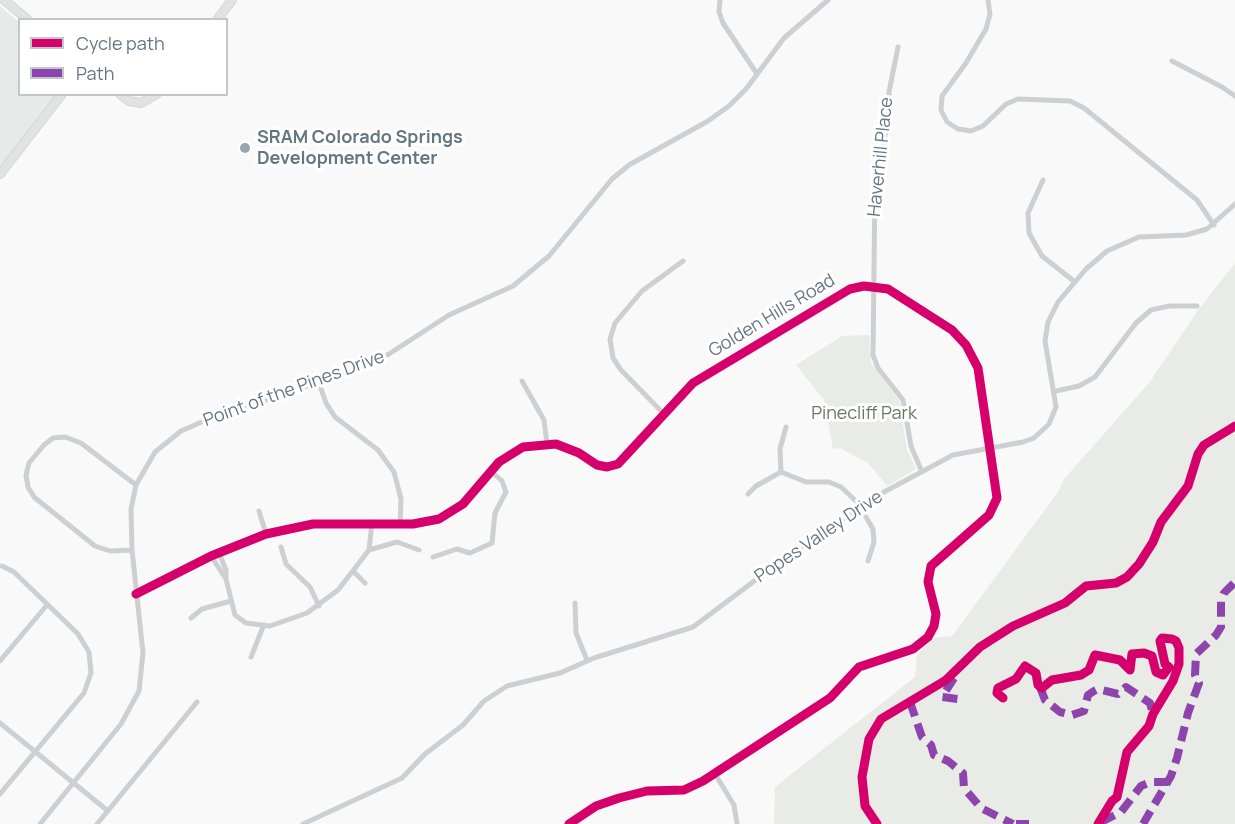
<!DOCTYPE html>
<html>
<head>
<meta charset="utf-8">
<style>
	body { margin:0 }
	#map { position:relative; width:1235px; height:824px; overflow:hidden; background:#f9f9f9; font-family:Manrope,sans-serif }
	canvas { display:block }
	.legend { position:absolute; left:18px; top:18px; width:210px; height:78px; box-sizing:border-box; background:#fff; border:2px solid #c1c8cd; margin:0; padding:8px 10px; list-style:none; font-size:18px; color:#657683 }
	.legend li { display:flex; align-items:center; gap:12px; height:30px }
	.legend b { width:30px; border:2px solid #c1c8cd }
</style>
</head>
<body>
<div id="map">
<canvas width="1235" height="824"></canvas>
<ul class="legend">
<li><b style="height:8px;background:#d6006c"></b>Cycle path</li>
<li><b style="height:8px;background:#8e44ad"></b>Path</li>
</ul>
</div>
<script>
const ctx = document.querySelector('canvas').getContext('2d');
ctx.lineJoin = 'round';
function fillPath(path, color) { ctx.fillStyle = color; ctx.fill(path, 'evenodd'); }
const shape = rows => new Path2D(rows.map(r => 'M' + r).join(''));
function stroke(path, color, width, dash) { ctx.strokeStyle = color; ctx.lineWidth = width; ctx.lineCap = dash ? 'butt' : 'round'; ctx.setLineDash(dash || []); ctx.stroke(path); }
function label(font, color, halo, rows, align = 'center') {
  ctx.font = font + ' Manrope,sans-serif'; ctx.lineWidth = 6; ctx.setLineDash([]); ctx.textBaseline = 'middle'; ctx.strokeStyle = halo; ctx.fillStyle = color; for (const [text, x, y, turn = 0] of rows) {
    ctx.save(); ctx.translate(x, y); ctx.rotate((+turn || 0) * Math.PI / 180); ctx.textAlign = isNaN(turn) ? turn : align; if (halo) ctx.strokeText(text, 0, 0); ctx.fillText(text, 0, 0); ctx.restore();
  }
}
const built = shape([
	[0,6,19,22,20,94,58,95,0,166]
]);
const green = shape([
	[1235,263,1235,824,774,824,775,787,915,677,917,655,933,638,952,636,1058,492,1064,479,1149,383,1199,309],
	[869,335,871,363,899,400,907,450,916,469,887,486,868,463,840,448,833,449,824,400,796,365,842,336]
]);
const street = shape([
	[720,0,719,12,723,23,757,74],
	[988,0,990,14,986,29,966,63,942,96,941,110,947,122,958,129,971,131,983,126,1006,104,1018,99,1070,101,1084,108,1197,200,1214,225],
	[898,47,889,92,888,121,875,185,873,355,878,368,903,400,911,446,922,472],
	[1172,61,1222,87,1235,96],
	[1043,180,1028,213,1029,233,1042,256,1075,282],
	[522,381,544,420,547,444],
	[319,383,326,403,335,417,378,450,394,472,401,499,400,524],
	[1056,391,1079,386,1095,377,1136,323,1151,310,1169,306,1197,306],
	[664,414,621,370,613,358,610,339,615,323,642,291,683,261],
	[781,472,780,449,786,427],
	[748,494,756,486,781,472,806,482,829,482,841,487,858,503,873,529,874,542,868,561],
	[259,511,266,534],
	[281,547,286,564,310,587,319,606],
	[132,550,110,551,95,546,34,497,28,487,26,475,29,463,44,445,53,438,65,437,81,443,136,485],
	[369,550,397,542,419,550],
	[219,553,226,570,226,579,235,615,246,623,270,626,307,613,338,590,369,550,372,522],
	[211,556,226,579],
	[433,557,457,549,470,553,492,543,495,513,506,492,502,481,491,471],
	[354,572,365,583],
	[136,594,211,556,266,534,313,524,413,524,439,519,463,504,499,462,523,447,556,444,579,453,597,465,607,467,618,464,693,383,850,289,864,286,888,289,952,330,966,345,978,368,997,498,989,515,931,566,928,582,936,614,934,626,928,637,913,649,859,667,830,698,703,781,684,790,647,791,619,798,596,806,569,824],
	[575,603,576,633,587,660],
	[191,618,202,609,231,601],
	[251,657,263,627],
	[0,661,47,605],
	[0,723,108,811],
	[715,774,734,805,737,824],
	[0,794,84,693,91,673,89,652,78,634,14,572,2,566],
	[40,824,121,724,139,691,143,653,132,550,131,509,136,485,155,452,181,431,204,421,364,367,389,354,449,315,513,286,549,256,612,179,629,165,708,121,729,106,746,89,784,38,828,0],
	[97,824,197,702],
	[303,824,402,778,425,754,463,725,484,701,507,686,560,673,594,658,693,627,789,555,884,492,953,455,1023,442,1034,438,1049,424,1056,407,1045,341,1048,322,1058,302,1086,269,1107,251,1139,237,1186,235,1207,229,1235,204]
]);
const secondary = shape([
	[4,0,28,20],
	[217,20,232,0],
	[120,94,129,101,141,103,157,94],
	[0,174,62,94]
]);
const quiet = shape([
	[954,678,942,697,958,699,964,695],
	[1040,687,1045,700,1060,712,1072,715,1084,711,1088,695,1094,691,1098,689,1118,694,1126,687,1150,703,1153,714],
	[910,702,922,737,931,745,934,755,948,761,963,773,964,788,981,808,1013,824],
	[1101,822,1121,812,1141,786,1151,782,1168,782],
	[1016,824,1029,824],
	[1143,824,1171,776,1177,758,1188,713,1199,683,1195,675,1196,654,1216,635,1221,627,1221,601,1224,593,1235,582]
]);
const cycleway = shape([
	[136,594,211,556,266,534,313,524,413,524,439,519,463,504,499,462,523,447,556,444,579,453,597,465,607,467,618,464,693,383,850,289,864,286,888,289,952,330,966,345,978,368,997,498,989,515,931,566,928,582,936,614,934,626,928,637,913,649,859,667,830,698,703,781,684,790,647,791,619,798,596,806,569,824],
	[1003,698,997,693,998,688,1016,679,1025,666,1036,673,1038,685,1042,688,1052,680,1081,675,1089,670,1095,655,1120,660,1130,670,1132,654,1144,653,1152,656,1156,672,1163,675,1169,667,1165,664,1160,641,1162,638,1172,639,1176,641,1179,648,1179,664,1173,681,1153,714,1149,726,1127,752,1117,797,1112,801,1098,824],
	[877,824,865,806,862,777,869,739,881,719,946,680,980,647,1013,626,1065,603,1086,586,1116,583,1127,577,1139,564,1153,542,1161,522,1188,486,1198,454,1204,445,1235,426]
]);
const markers = [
	[245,148,6,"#99a4ac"]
];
const poiNames = [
	["SRAM Colorado Springs",257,138],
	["Development Center",257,159]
];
const streetNames = [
	["Haverhill Place",881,157,-84],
	["Golden Hills Road",772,316,-31],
	["Point of the Pines Drive",294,389,-20],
	["Popes Valley Drive",819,537,-34]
];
const parkNames = [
	["Pinecliff Park",864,414]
];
fillPath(built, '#e8e9e9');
fillPath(green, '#e8ebe6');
stroke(secondary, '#d5d6d7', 10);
stroke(street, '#cecfd0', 5);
stroke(secondary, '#e1e2e2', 8);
stroke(quiet, '#8e44ad', 8, [15, 8]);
stroke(cycleway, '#d6006c', 9);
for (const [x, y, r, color] of markers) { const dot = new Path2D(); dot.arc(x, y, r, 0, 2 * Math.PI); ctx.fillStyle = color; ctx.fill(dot); stroke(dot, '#fff', 2); }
label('bold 18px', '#657683', '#fff', poiNames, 'left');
label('18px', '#657683', '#fff', streetNames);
label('18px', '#687a64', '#fff', parkNames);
</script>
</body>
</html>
